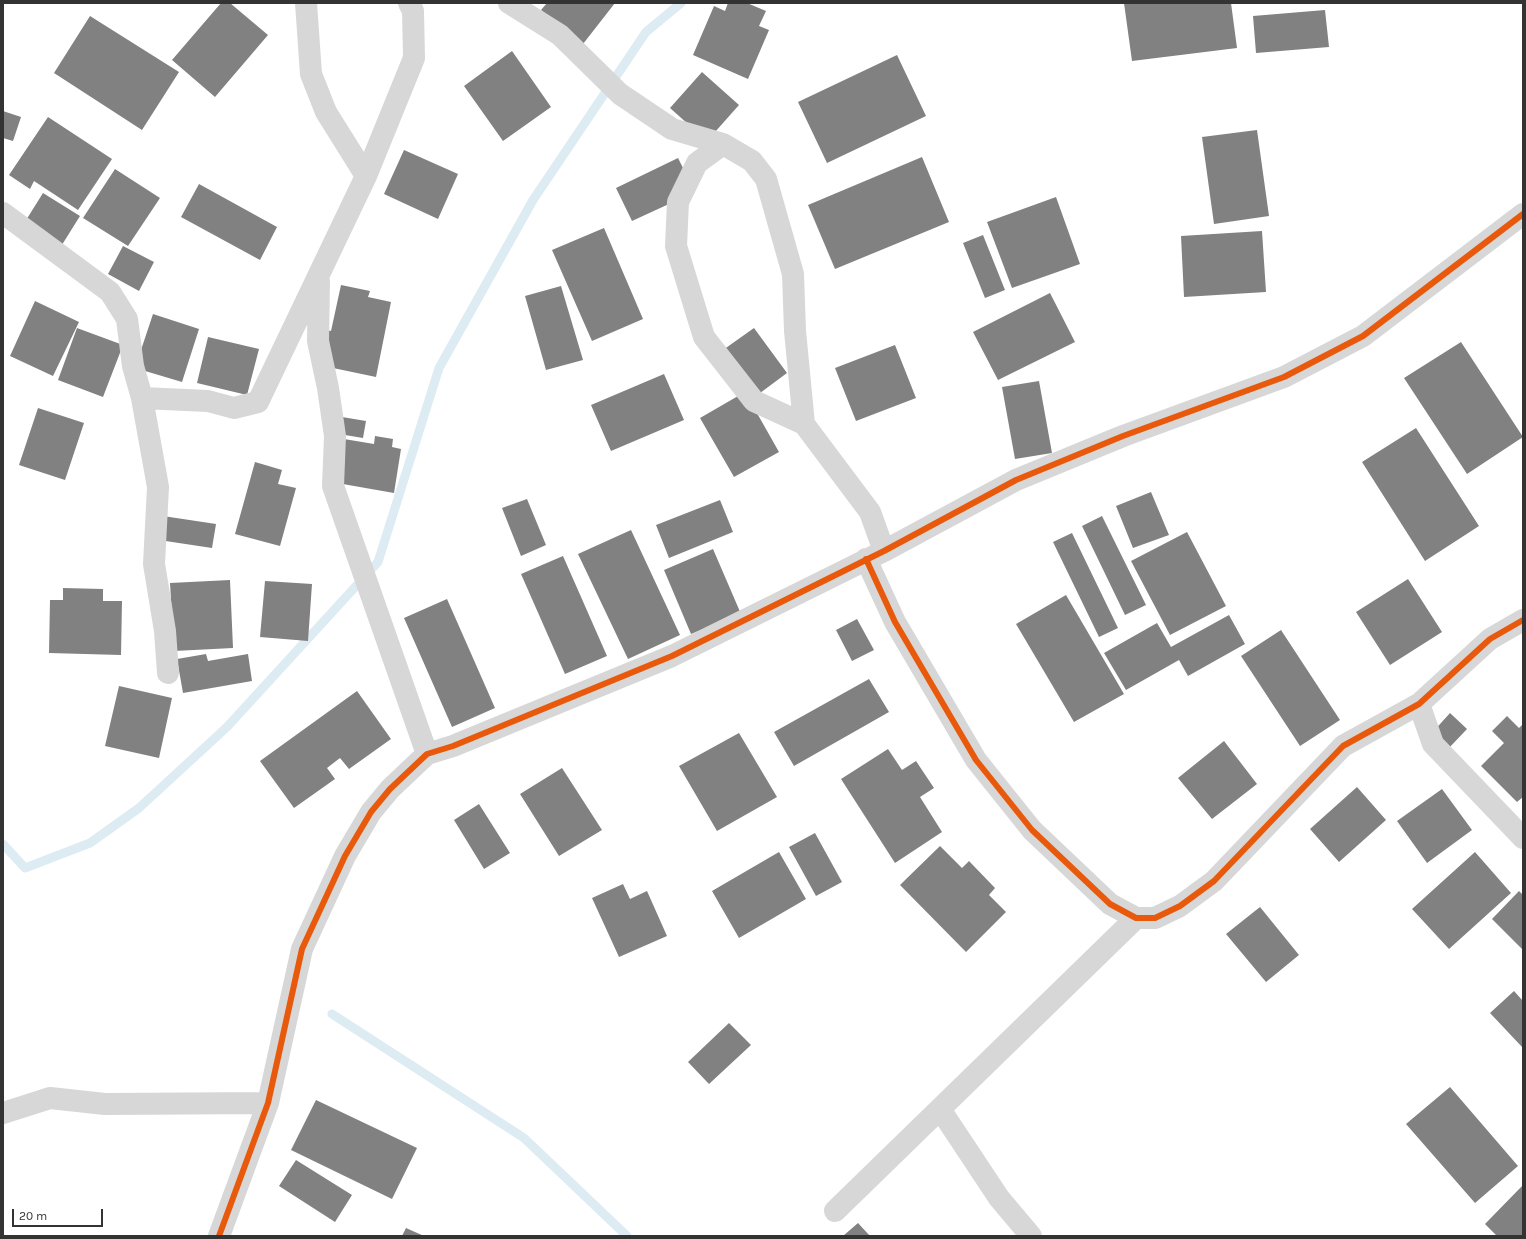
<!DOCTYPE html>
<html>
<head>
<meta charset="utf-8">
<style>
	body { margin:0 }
	#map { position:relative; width:1526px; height:1239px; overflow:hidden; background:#fff; font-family:Karla,sans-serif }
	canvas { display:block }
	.frame { position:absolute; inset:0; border:4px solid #333; pointer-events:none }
	.scale { position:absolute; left:12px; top:1209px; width:91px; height:18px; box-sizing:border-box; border:2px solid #333; border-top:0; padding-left:5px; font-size:12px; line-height:14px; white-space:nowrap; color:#333; -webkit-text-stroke:3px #fff; paint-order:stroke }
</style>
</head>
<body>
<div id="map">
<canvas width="1526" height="1239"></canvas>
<div class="frame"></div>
<div class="scale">20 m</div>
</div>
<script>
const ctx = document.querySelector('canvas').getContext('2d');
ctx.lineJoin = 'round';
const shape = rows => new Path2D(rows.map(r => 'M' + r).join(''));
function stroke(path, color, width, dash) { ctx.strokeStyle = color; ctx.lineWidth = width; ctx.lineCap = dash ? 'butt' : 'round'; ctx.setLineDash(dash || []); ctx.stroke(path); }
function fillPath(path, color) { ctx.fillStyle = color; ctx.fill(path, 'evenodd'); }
const stream = shape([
	[3,844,25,868,90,843,139,808,227,727,378,562,439,368,533,200,646,32,681,3],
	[332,1014,524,1138,627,1236]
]);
const building = shape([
	[221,3,230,3,268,35,215,97,172,60],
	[547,3,615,3,583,44,541,10],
	[728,3,747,3,766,11,759,26,769,30,748,79,693,55,714,6,725,11],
	[1124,3,1231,3,1237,48,1132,61],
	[1325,10,1329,47,1256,53,1253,16],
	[90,16,179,72,142,130,54,73],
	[512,51,551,107,503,141,464,86],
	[897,55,926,116,827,163,798,102],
	[702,72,739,105,707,141,670,108],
	[3,111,21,117,13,141,3,138],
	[48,117,112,159,78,210,34,181,30,189,9,175],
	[1257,130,1269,216,1214,224,1202,137],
	[404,150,458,174,438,219,384,194],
	[922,157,949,222,835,269,808,205],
	[678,158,695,192,632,221,616,188],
	[115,169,160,198,128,246,83,218],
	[199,184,277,227,260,260,181,217],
	[43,193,80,216,60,248,23,225],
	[1056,197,1080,264,1012,288,987,222],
	[604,228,643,319,592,341,552,250],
	[1262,231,1266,292,1184,297,1181,236],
	[983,235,1005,290,985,298,963,243],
	[123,246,154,262,139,291,108,274],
	[341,285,370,291,368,297,391,302,376,377,314,364,321,329,331,331],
	[561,286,583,360,546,370,525,296],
	[1050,293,1075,342,998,380,973,332],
	[35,301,79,322,53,376,10,356],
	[153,314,199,329,182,382,135,368],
	[77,328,123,345,103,397,58,380],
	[754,328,787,373,756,396,723,350],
	[208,337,259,349,247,395,197,383],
	[1461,342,1523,437,1467,474,1404,378],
	[895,345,916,398,856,421,835,368],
	[664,374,684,420,611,451,591,405],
	[1039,381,1052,453,1015,459,1002,387],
	[745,392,779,452,734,477,700,418],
	[38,408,84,423,65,480,19,465],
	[342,417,366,421,363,438,339,434],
	[1416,428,1479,526,1425,561,1362,462],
	[375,436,393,439,392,447,401,449,394,493,337,483,344,439,374,444],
	[255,462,282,470,278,484,296,488,280,546,235,534],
	[1151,492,1169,535,1133,548,1116,506],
	[527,499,546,545,521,556,502,508],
	[720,500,733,532,669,558,656,525],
	[163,516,216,524,212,548,159,540],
	[1102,516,1146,605,1125,615,1082,526],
	[631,530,680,635,628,659,578,554],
	[1187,532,1226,606,1170,635,1131,561],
	[1072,533,1118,628,1099,637,1053,542],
	[713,549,741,614,691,634,664,570],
	[563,556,607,656,565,674,521,574],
	[1408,579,1442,632,1390,665,1356,612],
	[230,580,233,648,174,651,170,583],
	[265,581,312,584,308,641,260,637],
	[63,588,103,589,103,601,122,601,121,655,49,653,50,600,63,600],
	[1066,595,1124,694,1074,722,1016,624],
	[447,599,495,708,452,727,404,618],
	[1229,615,1245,644,1188,676,1179,660,1126,690,1104,653,1157,623,1171,647],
	[857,619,874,650,852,661,836,630],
	[1281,630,1340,720,1300,746,1241,656],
	[206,654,208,661,248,654,252,681,183,693,177,659],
	[869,679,889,712,794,766,774,732],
	[119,686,172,698,159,758,105,746],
	[357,691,391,739,349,769,340,758,327,768,335,779,294,808,260,761],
	[1450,713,1467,729,1448,749,1431,734],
	[1507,716,1519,728,1523,724,1523,797,1517,802,1481,766,1504,743,1492,731],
	[739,733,777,797,717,831,679,766],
	[1224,741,1257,784,1212,819,1178,778],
	[888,749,902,770,916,761,934,788,920,797,942,832,895,863,841,779],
	[562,768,602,830,559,856,520,794],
	[1357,787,1386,820,1339,862,1310,829],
	[1442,789,1472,830,1427,863,1397,821],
	[479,804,510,853,484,869,454,820],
	[815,833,842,882,816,896,789,847],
	[940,846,962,868,969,861,995,888,989,895,1006,912,966,952,900,885],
	[779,852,806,899,739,938,712,891],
	[1475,852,1511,893,1449,949,1412,909],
	[623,884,630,899,647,891,667,936,619,957,592,898],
	[1519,891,1523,895,1523,950,1492,919],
	[1260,907,1299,955,1266,982,1226,934],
	[1514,991,1523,1001,1523,1048,1490,1013],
	[729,1023,751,1045,709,1084,688,1062],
	[1450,1087,1518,1166,1475,1203,1406,1124],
	[316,1100,417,1148,392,1199,291,1150],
	[296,1160,352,1195,335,1222,279,1186],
	[1523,1185,1523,1236,1497,1236,1485,1224],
	[858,1223,870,1236,843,1236],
	[406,1228,424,1236,402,1236]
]);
const minor = shape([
	[306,3,311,74,326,112,366,176],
	[509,3,560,35,620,94,672,129,723,144,752,161,766,179,793,274,795,331,804,424,870,512,884,551],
	[723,144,697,163,678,202,676,246,704,337,754,401,804,424],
	[3,213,110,292,127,319,133,366,142,398,158,487,154,564,165,631,168,673],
	[319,281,318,341,328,388,335,436,333,486,427,754],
	[142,398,208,401,234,408,258,402,366,176,414,58,413,11,409,3],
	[866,559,895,622,976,760,1032,830,1110,904,1136,918,1155,918,1180,906,1214,881,1343,746,1419,704,1490,639,1523,620],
	[1419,704,1433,744,1523,838],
	[940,1109,999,1198,1031,1236],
	[3,1113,50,1098,105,1104,268,1103],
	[835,1211,1136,918],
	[219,1236,268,1103,302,949,345,856,371,812,390,789,427,754,453,746,672,656,884,551,1016,480,1123,436,1284,377,1363,336,1523,214]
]);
const cycleway = shape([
	[866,559,895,622,976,760,1032,830,1110,904,1136,918,1155,918,1180,906,1214,881,1343,746,1419,704,1490,639,1523,620],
	[219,1236,268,1103,302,949,345,856,371,812,390,789,427,754,453,746,672,656,884,551,1016,480,1123,436,1284,377,1363,336,1523,214]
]);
stroke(stream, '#ddebf3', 9);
fillPath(building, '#818181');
stroke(minor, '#d7d7d7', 22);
stroke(cycleway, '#e8590c', 6);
</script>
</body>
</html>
